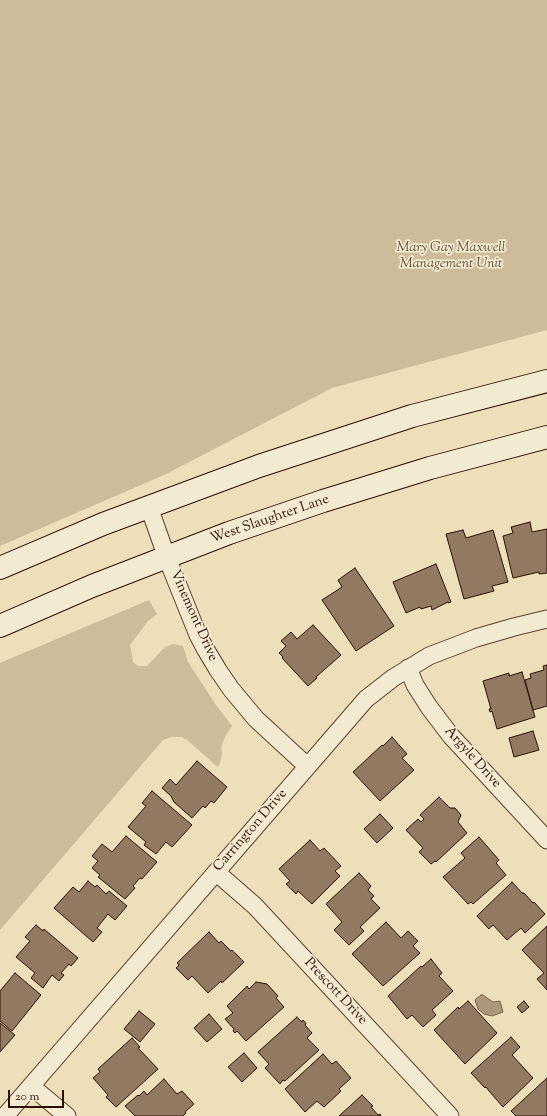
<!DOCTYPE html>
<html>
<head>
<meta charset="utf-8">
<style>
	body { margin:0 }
	#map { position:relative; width:547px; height:1116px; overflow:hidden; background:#eddfb9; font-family:"Sorts Mill Goudy",serif }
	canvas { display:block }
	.scale { position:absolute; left:8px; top:1090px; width:56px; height:18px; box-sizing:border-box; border:2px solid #2c0f03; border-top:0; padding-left:5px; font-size:12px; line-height:14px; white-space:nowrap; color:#2c0f03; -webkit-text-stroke:3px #f3ead2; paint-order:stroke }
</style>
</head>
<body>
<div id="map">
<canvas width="547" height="1116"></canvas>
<div class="scale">20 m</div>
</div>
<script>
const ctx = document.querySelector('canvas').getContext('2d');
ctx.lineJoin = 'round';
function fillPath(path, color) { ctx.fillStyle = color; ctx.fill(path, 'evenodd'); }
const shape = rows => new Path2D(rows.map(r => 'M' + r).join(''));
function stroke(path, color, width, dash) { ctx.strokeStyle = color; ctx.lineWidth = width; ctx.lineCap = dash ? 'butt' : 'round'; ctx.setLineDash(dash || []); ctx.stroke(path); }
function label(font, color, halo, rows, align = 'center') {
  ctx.font = font + ' "Sorts Mill Goudy",serif'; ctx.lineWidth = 3.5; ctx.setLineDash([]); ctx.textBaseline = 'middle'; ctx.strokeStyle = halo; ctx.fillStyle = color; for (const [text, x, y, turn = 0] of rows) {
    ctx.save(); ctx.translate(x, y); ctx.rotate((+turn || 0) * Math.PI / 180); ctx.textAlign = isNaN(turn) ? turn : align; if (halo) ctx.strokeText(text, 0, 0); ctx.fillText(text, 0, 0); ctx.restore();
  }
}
const green = shape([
	[0,0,547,0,547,330,332,388,164,475,0,546],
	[149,600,157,614,148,621,130,645,133,662,138,666,147,666,165,647,173,644,183,646,188,662,216,705,232,726,226,735,221,747,222,754,220,763,218,767,187,740,182,737,171,737,163,740,0,930,0,663]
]);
const water = shape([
	[481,995,483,995,493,1002,500,1001,503,1012,492,1016,484,1014,478,1009,475,1000,481,995]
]);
const building = shape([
	[530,522,532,532,547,529,547,573,539,574,539,572,513,578,503,536,513,533,511,527,530,522],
	[463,530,466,538,493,530,508,582,492,586,494,591,464,599,446,534,463,530],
	[436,564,451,602,448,603,448,602,432,610,431,606,421,609,420,607,406,613,393,582,436,564],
	[355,568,394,626,356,651,322,600,342,587,338,580,355,568],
	[313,625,341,655,316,677,317,678,308,686,282,658,283,657,279,653,286,646,281,641,291,632,297,639,313,625],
	[547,665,547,706,533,710,525,680,531,678,530,674,544,670,543,666,547,665],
	[522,672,535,717,497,729,492,711,490,712,489,709,491,709,483,681,509,673,509,676,522,672],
	[533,731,539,750,514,757,509,738,533,731],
	[392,737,407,754,402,758,414,770,380,801,353,772,382,745,383,746,392,737],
	[197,761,227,787,214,803,211,801,205,808,203,806,192,818,174,802,171,796,162,788,170,779,176,785,197,761],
	[152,791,192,825,172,847,166,842,156,854,144,845,146,842,128,827,146,806,142,803,152,791],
	[439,797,450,808,455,808,461,815,458,822,467,833,436,862,435,861,431,864,419,852,423,848,406,830,418,819,421,822,424,819,420,815,439,797],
	[380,814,393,828,377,843,364,829,380,814],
	[126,836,157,862,142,879,140,878,133,886,135,888,125,899,98,877,100,875,92,868,98,861,92,856,102,844,112,852,126,836],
	[479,837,499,860,496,863,506,875,473,904,471,902,468,904,443,877,465,858,461,853,479,837],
	[310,840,320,851,324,848,341,866,335,871,340,876,312,904,298,891,296,894,286,884,290,881,279,869,310,840],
	[359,873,371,886,368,890,374,896,371,899,380,908,360,927,364,931,349,945,334,930,342,922,326,904,359,873],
	[88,881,95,887,97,885,106,894,109,891,127,906,115,920,108,914,97,928,102,932,93,942,54,908,73,887,79,892,88,881],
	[512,882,522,893,524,893,533,903,534,902,545,914,525,933,521,928,507,940,493,925,489,929,477,916,512,882],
	[386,922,401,938,408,931,418,941,413,946,420,953,383,986,352,954,386,922],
	[36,925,43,931,44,929,78,958,71,966,69,964,61,973,64,975,59,981,52,975,43,988,31,978,35,973,16,957,30,941,25,937,36,925],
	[547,926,547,990,537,979,544,973,522,950,547,926],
	[209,932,219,943,221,941,231,951,232,950,244,962,222,983,221,981,208,993,192,976,188,980,176,968,179,965,177,963,209,932],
	[431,959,442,973,439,976,453,991,432,1010,436,1015,423,1027,412,1015,407,1019,388,996,421,966,422,967,431,959],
	[15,973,41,995,12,1031,0,1021,0,991,15,973],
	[256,982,267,984,278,996,276,998,284,1007,246,1041,237,1031,235,1033,233,1031,234,1029,225,1019,233,1013,227,1006,247,986,249,989,256,982],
	[468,1001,497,1033,465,1064,434,1030,458,1007,459,1009,468,1001],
	[524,1001,529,1007,522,1013,517,1007,524,1001],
	[139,1011,155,1024,140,1042,124,1029,139,1011],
	[209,1014,222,1029,207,1042,194,1028,209,1014],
	[297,1017,302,1022,303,1020,306,1023,305,1025,312,1033,307,1038,319,1050,285,1081,283,1080,280,1084,265,1068,269,1064,258,1052,297,1017],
	[0,1023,15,1035,0,1052,0,1023],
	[511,1037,520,1047,512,1055,533,1078,503,1107,489,1091,486,1087,485,1088,471,1073,511,1037],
	[132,1038,140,1047,138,1048,158,1069,116,1107,106,1097,108,1095,93,1078,100,1072,98,1069,132,1038],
	[244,1053,257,1068,242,1082,228,1067,244,1053],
	[323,1054,332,1064,336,1061,351,1078,339,1089,341,1091,324,1107,317,1101,305,1112,285,1089,323,1054],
	[547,1078,547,1116,516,1116,511,1111,547,1078],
	[164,1079,177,1094,182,1091,194,1104,185,1112,186,1113,183,1116,135,1116,125,1106,138,1095,139,1096,144,1091,147,1095,164,1079],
	[362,1095,373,1106,371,1107,378,1115,380,1114,381,1116,339,1116,362,1095]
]);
const street = shape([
	[149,507,167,558,198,635,206,650,218,670,231,689,256,719,307,766],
	[408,668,415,685,429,707,451,736,547,840],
	[216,872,255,906,450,1116],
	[31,1086,67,1116],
	[5,1116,366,699,393,678,429,656,476,638,514,627,547,619]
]);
const secondary = shape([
	[0,568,103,524,259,466,412,416,547,381],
	[0,626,92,586,229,533,323,501,430,468,547,437]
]);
const parkNames = [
	["Mary Gay Maxwell",451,249],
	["Management Unit",451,265]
];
const streetNames = [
	["West Slaughter Lane",270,520,-19],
	["Vinemont Drive",193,616,66],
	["Argyle Drive",472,758,48],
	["Carrington Drive",251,831,-49],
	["Prescott Drive",335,992,47]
];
fillPath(green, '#ccbc9a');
fillPath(water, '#ab987b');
stroke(water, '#78614b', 1);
fillPath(building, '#907b62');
stroke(building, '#2c0f03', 1);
stroke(street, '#5c4330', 19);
stroke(secondary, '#2c0f03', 24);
stroke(street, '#f3ead2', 17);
stroke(secondary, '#f3ead2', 22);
label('italic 14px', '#644c38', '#f3ead2', parkNames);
label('14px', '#2c0f03', '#f3ead2', streetNames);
</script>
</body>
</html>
